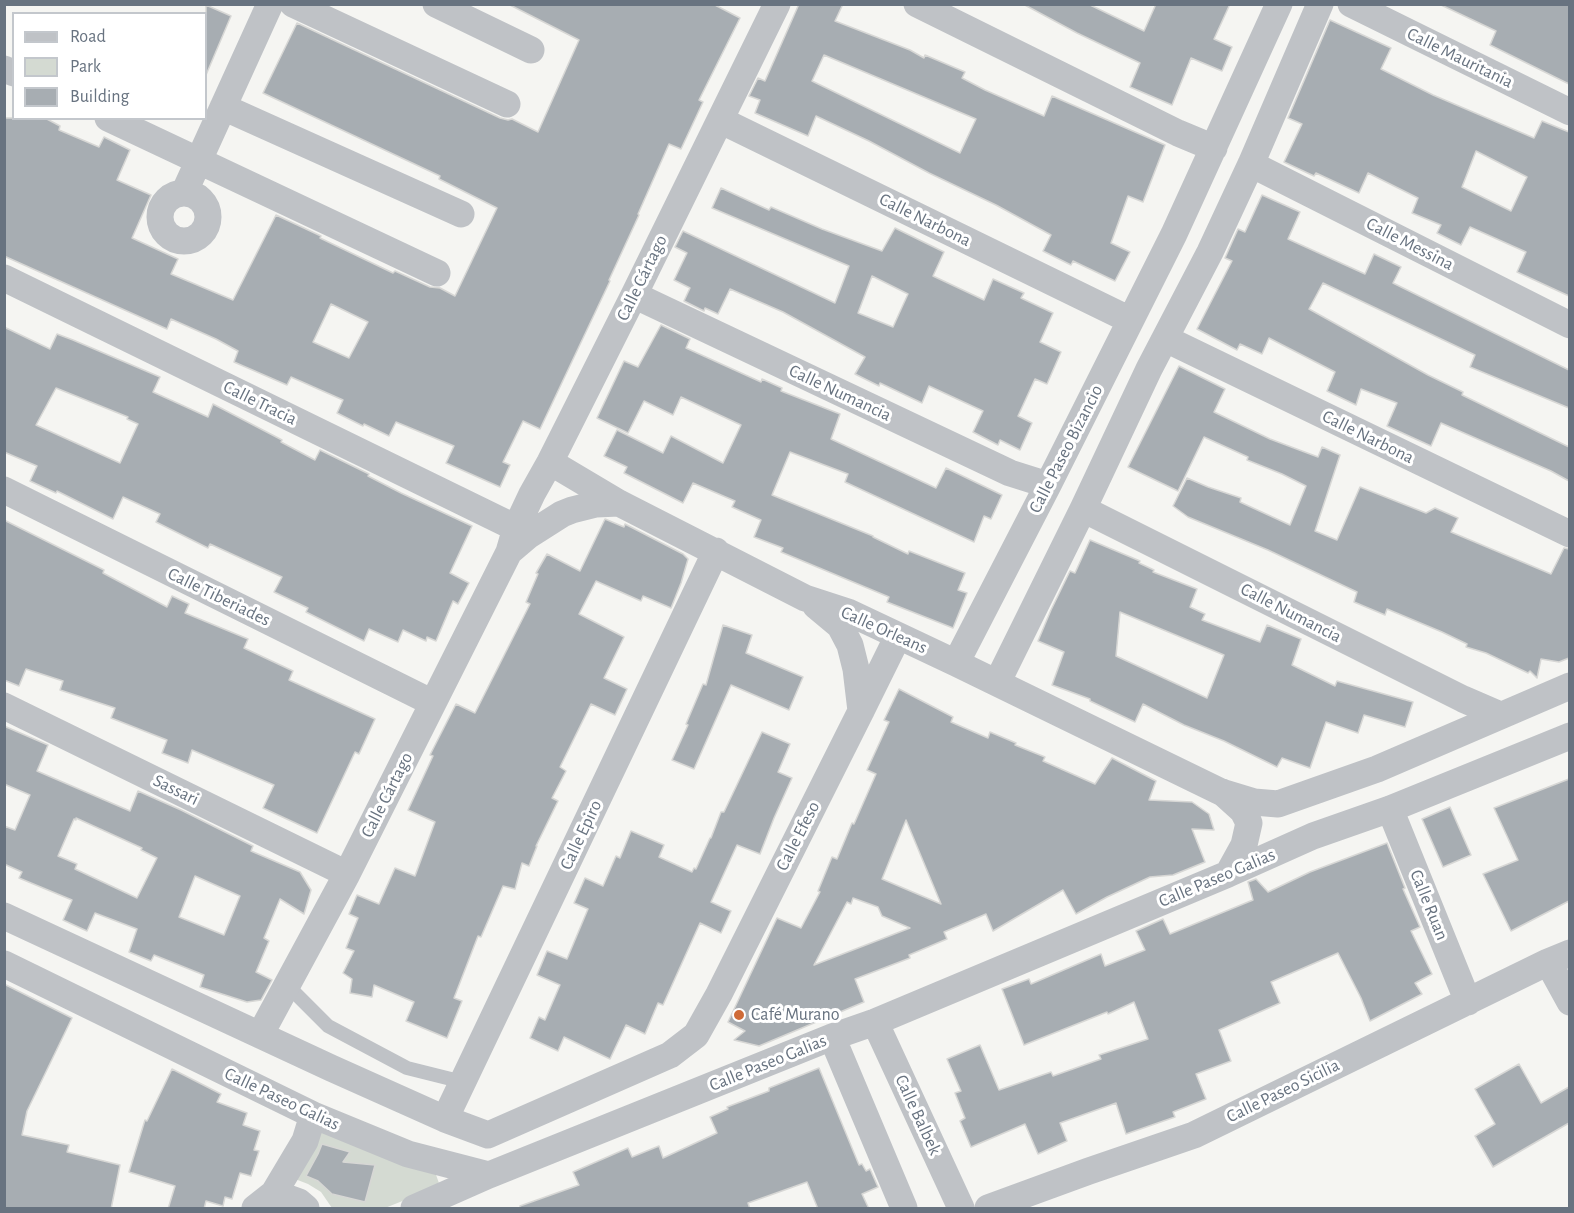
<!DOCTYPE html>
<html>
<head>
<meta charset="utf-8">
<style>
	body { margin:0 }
	#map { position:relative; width:1574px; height:1213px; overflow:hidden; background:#f5f5f2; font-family:"Alegreya Sans",sans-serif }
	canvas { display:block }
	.frame { position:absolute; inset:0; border:6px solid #687380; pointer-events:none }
	.legend { position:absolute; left:12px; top:12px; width:195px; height:108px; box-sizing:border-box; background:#fff; border:2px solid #c3c7cc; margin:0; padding:8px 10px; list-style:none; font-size:18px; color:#687380 }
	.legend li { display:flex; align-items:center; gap:12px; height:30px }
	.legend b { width:30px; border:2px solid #c3c7cc }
</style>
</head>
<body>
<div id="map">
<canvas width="1574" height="1213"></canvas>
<div class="frame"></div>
<ul class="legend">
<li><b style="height:8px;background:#bfc2c6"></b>Road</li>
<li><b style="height:16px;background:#d4dad2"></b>Park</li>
<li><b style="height:16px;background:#a7adb2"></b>Building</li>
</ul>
</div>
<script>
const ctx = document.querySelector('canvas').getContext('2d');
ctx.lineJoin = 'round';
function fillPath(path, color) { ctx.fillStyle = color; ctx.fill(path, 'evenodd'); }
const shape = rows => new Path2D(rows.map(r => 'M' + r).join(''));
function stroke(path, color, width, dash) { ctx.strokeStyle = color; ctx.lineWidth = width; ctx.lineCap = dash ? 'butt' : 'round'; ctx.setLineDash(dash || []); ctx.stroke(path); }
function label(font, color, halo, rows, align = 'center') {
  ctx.font = font + ' "Alegreya Sans",sans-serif'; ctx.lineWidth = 6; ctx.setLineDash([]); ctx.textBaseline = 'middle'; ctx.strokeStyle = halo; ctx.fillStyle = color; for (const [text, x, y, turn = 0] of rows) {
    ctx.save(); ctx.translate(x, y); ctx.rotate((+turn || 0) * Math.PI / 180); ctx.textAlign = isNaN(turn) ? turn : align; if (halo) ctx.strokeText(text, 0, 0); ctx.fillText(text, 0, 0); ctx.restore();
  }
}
const green = shape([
	[319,1129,435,1172,440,1186,385,1208,332,1208,321,1192,308,1184,295,1179]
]);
const building = shape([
	[508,4,713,4,740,18,699,100,703,102,681,149,669,144,638,214,639,215,609,280,610,281,540,429,523,421,503,462,510,465,500,487,446,463,454,446,396,422,389,436,364,424,363,426,337,413,343,400,291,377,287,385,234,362,238,351,216,339,171,319,167,329,4,256,4,118,45,118,60,126,59,130,99,147,104,137,130,150,117,180,151,195,132,238,178,259,171,274,233,300,276,215,321,236,320,238,393,273,395,271,430,287,440,288,455,296,497,208,439,179,440,176,263,93,297,23,500,118,508,120,512,119,538,132,579,40,508,4],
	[331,304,368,322,349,358,313,342,331,304],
	[799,4,843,4,835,21,910,50,924,58,925,55,965,72,962,78,985,90,1044,116,1052,96,1165,145,1143,202,1128,196,1111,243,1130,252,1115,281,1073,261,1071,265,1043,251,1051,235,996,205,929,173,869,141,816,116,808,136,755,113,760,100,749,96,758,78,765,81,799,4],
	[824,55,976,119,960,153,812,81,824,55],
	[1023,4,1088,4,1144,31,1156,4,1230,4,1214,39,1232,47,1222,71,1191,58,1172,105,1130,87,1140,63,1077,33,1023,4],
	[1439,4,1569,4,1569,84,1490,45,1496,31,1439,4],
	[206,5,231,16,206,75,206,5],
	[1330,20,1391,48,1381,69,1433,95,1534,138,1542,121,1569,132,1569,296,1517,272,1526,252,1470,227,1461,245,1437,233,1441,225,1412,213,1418,198,1368,173,1359,193,1316,173,1314,176,1284,162,1302,124,1288,118,1330,20],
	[1476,151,1527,177,1511,211,1462,187,1476,151],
	[721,188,769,210,771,207,822,229,882,251,895,228,944,252,933,276,984,300,993,279,1024,293,1021,298,1053,313,1040,342,1061,352,1047,384,1035,379,1018,416,1032,423,1020,450,1000,440,998,445,973,432,983,411,929,386,922,403,880,383,879,386,855,374,865,357,783,312,730,289,718,314,705,308,704,311,684,301,690,288,674,280,687,253,675,247,683,231,835,303,849,266,712,208,721,188],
	[872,276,908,294,893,327,858,313,872,276],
	[1262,195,1300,212,1288,239,1365,274,1374,254,1401,267,1393,283,1569,370,1569,408,1470,367,1475,355,1323,283,1309,309,1428,375,1463,392,1462,395,1569,447,1569,481,1551,471,1441,423,1431,446,1387,426,1397,403,1361,389,1356,405,1327,391,1335,372,1269,338,1262,354,1240,344,1237,350,1197,329,1232,261,1225,258,1238,229,1245,232,1262,195],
	[661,325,690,339,686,348,761,382,762,379,782,388,781,391,840,414,831,439,936,488,946,468,1002,495,991,519,984,516,974,542,845,482,848,474,790,452,772,495,873,536,873,537,908,554,909,551,965,573,958,590,967,593,953,628,887,602,889,597,781,552,783,548,754,537,761,520,732,507,735,501,693,483,683,503,624,473,627,467,604,456,617,430,663,453,671,436,723,463,741,425,681,397,673,415,644,401,628,433,597,418,624,361,638,367,661,325],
	[4,327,50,349,57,334,73,340,160,377,153,392,208,417,213,404,282,440,281,442,315,460,320,450,369,474,368,476,401,493,472,526,450,573,469,583,458,604,453,601,436,641,427,637,426,641,403,630,398,642,369,629,364,641,306,612,308,608,274,592,282,577,210,544,208,548,156,522,160,514,123,497,113,519,57,491,56,493,30,481,37,466,4,452,4,327],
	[56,388,128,417,127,419,138,424,120,463,36,425,56,388],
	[1179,366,1225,389,1214,412,1270,439,1318,457,1322,447,1340,455,1315,531,1337,540,1360,487,1426,513,1435,508,1458,518,1451,532,1551,574,1564,548,1569,549,1569,658,1559,662,1541,659,1537,678,1530,671,1528,673,1486,653,1466,647,1467,644,1442,632,1387,609,1385,615,1354,602,1357,592,1268,550,1188,517,1173,506,1187,478,1208,487,1241,498,1240,502,1290,525,1306,486,1282,474,1247,460,1248,457,1204,437,1178,491,1128,467,1179,366],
	[605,519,624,527,625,524,683,554,688,559,681,583,671,608,643,596,641,601,596,581,579,614,624,637,604,678,627,689,615,715,591,704,560,767,566,771,552,798,558,801,536,846,537,846,529,866,522,863,515,889,503,886,481,937,478,936,454,998,462,1001,447,1038,406,1021,414,1002,374,985,372,997,350,993,352,979,343,973,354,951,346,948,358,918,349,914,357,895,379,904,395,868,415,876,435,822,408,810,433,756,430,755,456,704,475,713,530,604,526,602,538,574,536,573,547,554,580,571,605,519],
	[4,520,104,570,103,573,167,607,172,596,189,604,185,613,248,639,244,648,293,671,289,680,375,719,359,754,355,752,317,833,263,808,274,785,192,750,188,763,162,753,167,740,111,718,115,708,60,690,63,681,26,669,19,686,4,680,4,520],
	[1090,540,1140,561,1139,563,1154,570,1153,572,1197,589,1190,607,1205,614,1202,620,1260,642,1267,625,1301,639,1292,665,1335,686,1337,681,1413,702,1405,727,1364,715,1358,733,1326,722,1310,768,1282,758,1277,767,1224,741,1184,725,1143,704,1135,722,1090,701,1090,699,1052,685,1064,652,1038,641,1051,610,1070,571,1075,573,1090,540],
	[1120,612,1224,655,1207,698,1116,656,1120,612],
	[723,625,752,635,746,653,803,677,789,710,731,685,694,769,672,760,688,725,686,724,703,684,706,685,723,625],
	[899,689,953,717,951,722,988,738,990,732,1016,743,1015,745,1045,757,1043,761,1095,784,1112,758,1156,781,1149,800,1192,802,1209,814,1214,830,1192,829,1205,862,1173,875,1150,877,1107,897,1076,914,1063,890,993,931,986,914,944,932,947,939,909,955,910,958,855,979,864,1002,759,1046,734,1040,745,1031,728,1022,777,918,801,928,820,892,818,891,832,857,837,859,852,823,854,824,876,774,867,770,889,722,884,720,899,689],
	[906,820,941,904,882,879,906,820],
	[853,898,878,907,882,916,910,928,814,965,847,902,851,904,853,898],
	[4,726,48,745,37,771,130,811,138,791,181,810,253,846,251,851,300,872,311,890,304,914,280,899,264,938,269,941,256,972,272,980,261,1000,247,1002,200,987,204,975,154,955,151,961,129,952,137,929,95,913,87,931,63,920,72,900,19,878,22,872,4,864,4,826,15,830,30,795,4,784,4,726],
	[76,818,142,848,141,850,157,858,137,898,75,869,77,864,58,856,74,819,76,820,76,818],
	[195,876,240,896,224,935,179,917,195,876],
	[762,732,790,744,778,772,792,778,774,818,760,854,737,845,711,902,731,911,721,933,700,923,663,1005,658,1003,645,1034,626,1025,610,1059,564,1037,558,1051,530,1038,539,1017,545,1020,560,985,537,975,547,951,567,959,588,909,574,903,585,878,603,886,616,856,620,858,631,831,664,845,659,857,692,872,694,868,696,869,710,838,711,838,721,812,724,812,762,732],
	[1569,779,1569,901,1511,931,1483,874,1518,860,1494,808,1569,779],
	[1450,807,1471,855,1443,867,1422,819,1450,807],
	[1387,843,1405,888,1403,889,1420,927,1411,931,1432,974,1415,983,1422,994,1370,1021,1361,998,1338,953,1271,982,1280,1003,1219,1030,1231,1061,1196,1074,1206,1099,1173,1112,1175,1117,1126,1134,1116,1103,1060,1123,1067,1141,1038,1154,1025,1124,971,1147,960,1121,965,1118,955,1093,961,1091,947,1059,980,1045,999,1090,1051,1072,1053,1076,1101,1059,1099,1055,1148,1039,1134,1002,1108,1014,1107,1012,1024,1045,1002,989,1029,979,1031,984,1101,954,1105,966,1145,950,1136,931,1163,919,1170,934,1253,900,1248,882,1256,879,1268,892,1310,872,1387,843],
	[4,984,72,1018,27,1111,22,1135,69,1145,67,1152,120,1165,111,1209,4,1209,4,984],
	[1519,1064,1541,1103,1569,1087,1569,1123,1493,1167,1475,1136,1495,1124,1475,1089,1519,1064],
	[819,1068,859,1165,862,1164,866,1171,870,1169,878,1187,862,1194,869,1209,818,1209,807,1182,748,1203,750,1209,520,1209,520,1206,579,1185,573,1172,628,1148,632,1157,659,1146,663,1158,717,1133,710,1117,728,1109,727,1107,769,1091,769,1088,819,1068],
	[172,1069,221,1094,217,1102,247,1113,243,1125,260,1131,254,1150,259,1151,251,1176,240,1173,232,1199,225,1197,223,1206,206,1201,204,1209,168,1209,175,1186,129,1172,145,1120,147,1121,172,1069],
	[322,1144,350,1152,343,1162,375,1165,365,1202,332,1194,318,1181,306,1176,318,1154,322,1144]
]);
const service = shape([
	[287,985,328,1026,407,1068,463,1082]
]);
const minor = shape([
	[293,4,507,104],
	[436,4,531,50],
	[917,4,1178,133,1214,148],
	[1351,4,1570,112],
	[4,69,14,73],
	[223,107,461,214],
	[108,118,437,273],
	[720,120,1130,320],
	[1251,164,1570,325],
	[184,193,270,4],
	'160 217a24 24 0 1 1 48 0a24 24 0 1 1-48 0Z',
	[4,278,516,528],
	[634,295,1010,473,1048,485],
	[1166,339,1570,534],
	[550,462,619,503,805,598,848,612,956,663,1221,792,1254,802,1278,804,1377,769,1570,686],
	[4,490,433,703],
	[1083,509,1463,699,1500,715],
	[509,552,529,535,562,514,572,510,596,504,619,503],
	[816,606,840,626,850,645,856,669,861,711],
	[956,663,1048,485,1174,234,1279,4],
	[997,683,1083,509,1149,369,1210,252,1251,164,1320,4],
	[4,706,347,874],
	[1222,792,1243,811,1249,823,1244,845,1228,874],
	[1390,809,1468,1002],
	[4,916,331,1068,445,1119,488,1135,670,1055,696,1035,719,994,861,711,898,636],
	[1548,962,1570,1002],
	[4,964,313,1115,408,1154,489,1175,832,1037,875,1022,1228,874,1313,836,1390,809,1570,736],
	[875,1022,961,1208],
	[260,1035,347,874,509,552,516,528,532,494,550,462,634,295,777,4],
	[832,1037,904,1208],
	[445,1119,716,551],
	[274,1193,299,1202,306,1208],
	[255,1208,274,1193,305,1141,313,1115],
	[414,1208,489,1175],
	[988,1208,1089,1171,1194,1135,1548,962,1570,953]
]);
const markers = [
	[739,1015,6,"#cf6b38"]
];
const streetNames = [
	["Calle Mauritania",1460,58,26],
	["Calle Narbona",925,220,26],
	["Calle Messina",1410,244,27],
	["Calle Cártago",642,278,-64],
	["Calle Numancia",840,393,25],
	["Calle Tracia",260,403,26],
	["Calle Narbona",1368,437,26],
	["Calle Paseo Bizancio",1066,449,-63],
	["Calle Tiberiades",219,597,26],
	["Calle Numancia",1291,613,27],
	["Calle Orleans",884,630,24],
	["Sassari",176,790,26],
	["Calle Cártago",387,795,-63],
	["Calle Epiro",581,835,-65],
	["Calle Efeso",798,836,-63],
	["Calle Paseo Galias",1217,878,-23],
	["Calle Ruan",1429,905,68],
	["Calle Paseo Galias",768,1063,-22],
	["Calle Paseo Sicilia",1283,1091,-26],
	["Calle Paseo Galias",282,1099,25],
	["Calle Balbek",918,1115,65]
];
const poiNames = [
	["Café Murano",751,1015]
];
fillPath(green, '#d4dad2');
fillPath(building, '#a7adb2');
stroke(building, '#d7d7d5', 1.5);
stroke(service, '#bfc2c6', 14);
stroke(minor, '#bfc2c6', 27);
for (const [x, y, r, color] of markers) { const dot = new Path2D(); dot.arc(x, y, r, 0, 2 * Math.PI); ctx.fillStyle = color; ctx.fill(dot); stroke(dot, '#fff', 2); }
label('18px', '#687380', '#fff', streetNames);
label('18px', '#687380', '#fff', poiNames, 'left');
</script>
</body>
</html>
